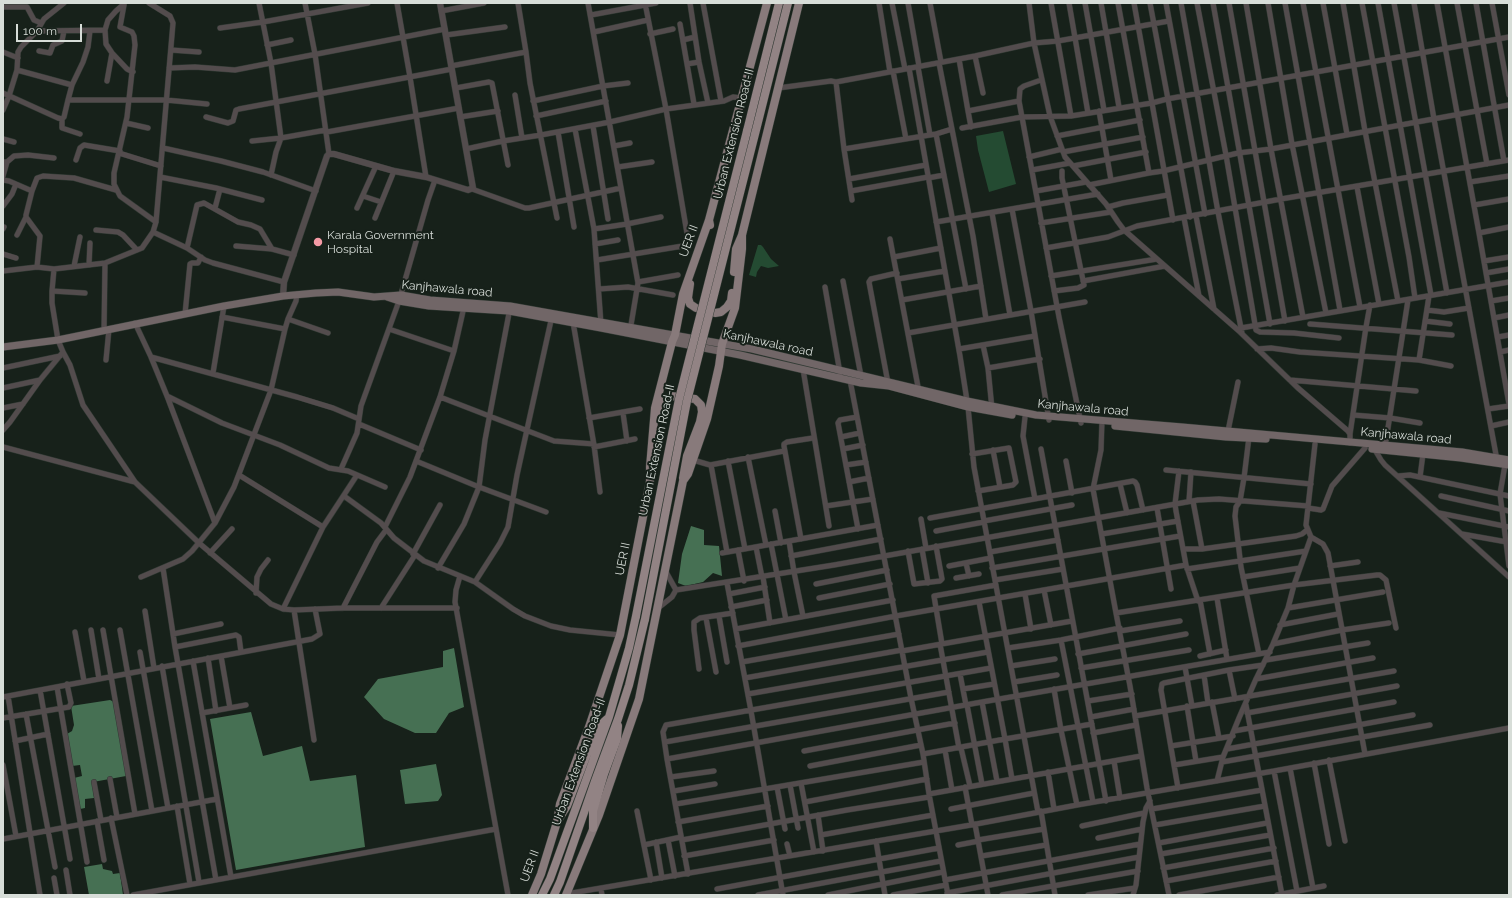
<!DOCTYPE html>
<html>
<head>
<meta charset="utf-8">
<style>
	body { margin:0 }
	#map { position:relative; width:1512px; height:898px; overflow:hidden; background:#17211a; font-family:Raleway,sans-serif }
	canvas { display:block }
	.frame { position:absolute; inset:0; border:4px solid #d7ddd8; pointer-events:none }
	.scale { position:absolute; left:16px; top:24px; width:66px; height:18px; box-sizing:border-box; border:2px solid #d7ddd8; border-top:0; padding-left:5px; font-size:12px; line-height:14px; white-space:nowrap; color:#d7ddd8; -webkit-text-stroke:3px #17211a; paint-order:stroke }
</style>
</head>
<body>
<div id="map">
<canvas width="1512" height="898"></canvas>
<div class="frame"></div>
<div class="scale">100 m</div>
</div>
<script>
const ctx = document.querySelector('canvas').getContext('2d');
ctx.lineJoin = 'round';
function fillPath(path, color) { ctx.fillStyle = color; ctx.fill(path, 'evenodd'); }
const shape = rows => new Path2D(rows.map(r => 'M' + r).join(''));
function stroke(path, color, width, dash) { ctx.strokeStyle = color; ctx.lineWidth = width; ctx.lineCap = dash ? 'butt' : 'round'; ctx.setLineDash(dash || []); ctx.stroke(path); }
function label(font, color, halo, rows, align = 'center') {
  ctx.font = font + ' Raleway,sans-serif'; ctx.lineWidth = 4; ctx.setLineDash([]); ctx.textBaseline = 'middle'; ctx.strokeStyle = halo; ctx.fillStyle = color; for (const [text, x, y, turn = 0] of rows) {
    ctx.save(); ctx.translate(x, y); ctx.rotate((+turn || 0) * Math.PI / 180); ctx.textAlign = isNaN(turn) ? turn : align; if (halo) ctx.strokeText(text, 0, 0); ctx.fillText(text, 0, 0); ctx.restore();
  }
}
const green = shape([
	[1003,131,1016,184,989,192,978,150,976,136],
	[758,245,761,245,763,247,771,259,779,266,768,268,761,266,757,272,756,277,749,275]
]);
const water = shape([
	[691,526,704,530,704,545,719,546,722,576,713,573,703,582,686,586,678,583,682,554],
	[454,648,464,707,449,713,436,733,415,733,384,719,364,697,378,679,443,667,443,651],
	[110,700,114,702,126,776,93,782,94,798,85,799,85,808,80,809,74,778,82,776,80,765,72,766,67,734,72,731,74,725,71,706],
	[251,712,263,756,302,746,310,781,356,775,365,847,236,870,210,719],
	[436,764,442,795,438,801,405,804,400,770],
	[102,864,103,869,112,871,113,874,120,873,123,895,89,895,84,867]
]);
const minor = shape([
	[259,3,271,63,281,138,276,152,271,175],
	[305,3,315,54,329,154],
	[397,3,410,77,426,177],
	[518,3,526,52,530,83,557,218],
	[588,3,638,283,630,331],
	[690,3,699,62,708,103],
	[703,3,721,101],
	[879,3,890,72],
	[892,3,905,69],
	[908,3,919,66],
	[930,3,941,62],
	[1029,3,1034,43,1050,116,1065,157,1106,204,1118,222,1124,230,1239,331,1298,388,1348,431,1350,434,1350,443],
	[1051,3,1071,116],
	[1069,3,1088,113],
	[1085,3,1104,110],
	[1101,3,1119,107],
	[1118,3,1149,173],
	[1134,3,1173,220],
	[1150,3,1190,217],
	[1166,3,1205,214],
	[1181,3,1218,212,1242,333],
	[1197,3,1226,155,1256,330,1260,332,1294,333,1339,338],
	[1213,3,1270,324],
	[1229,3,1285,321],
	[1246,3,1271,149,1303,317],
	[1268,3,1292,144,1326,313],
	[1285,3,1340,310],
	[1303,3,1360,307],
	[1323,3,1347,134],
	[1343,3,1365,131,1398,301],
	[1362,3,1409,257,1415,298],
	[1378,3,1431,295],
	[1394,3,1447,293],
	[1414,3,1434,119,1497,460],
	[1437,3,1479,233,1509,404],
	[1457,3,1487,164],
	[1476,3,1504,161],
	[1492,3,1509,95],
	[124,4,116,11,108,20,105,30,106,44,112,53,127,69,133,72],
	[124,5,120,27,132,32,134,36,135,45,127,117,114,173,114,184,120,196,156,222],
	[3,7,27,7,34,20,41,23],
	[441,11,484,3],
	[591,15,656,3],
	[680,24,694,104],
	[220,28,263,22,368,3],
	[37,31,105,30],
	[90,31,88,47,83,62,72,85,68,100,166,100,207,104],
	[594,32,648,20],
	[650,34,673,29],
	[446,35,505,27],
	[683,40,695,37],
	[267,45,291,40],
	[171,50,199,52],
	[39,51,50,53,53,45,62,41,64,31],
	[3,52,18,58],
	[975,56,983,93],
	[959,59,968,111,1019,101,1059,317,1081,423],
	[939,63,973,236,986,319],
	[687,64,699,62],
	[451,66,526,52],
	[918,67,930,135],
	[169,68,195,67,235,70,445,29],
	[909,68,960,356,968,407,974,467,1038,812],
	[17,70,72,85],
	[893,71,906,139],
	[107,81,112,53],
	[836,82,844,149,852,200],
	[456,88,489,82,492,83,508,165],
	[778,88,831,81,836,82,975,56,1034,43,1058,41,1169,21],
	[3,93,58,118,62,119,64,117,68,100],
	[515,95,522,138],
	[533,101,603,86,628,83],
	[1019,101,1020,89,1024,86,1041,80],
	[3,110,9,96,17,70,18,52,21,47,37,31,44,19,64,3],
	[968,111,971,127],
	[1099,111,1111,180],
	[536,116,606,101],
	[206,117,228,123,233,121,236,110,239,109,452,69],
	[460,117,498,111],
	[62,119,62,128,80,134],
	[126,123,148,128],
	[593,126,608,219],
	[962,128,1022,117,1071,116,1152,103,1167,99,1509,37],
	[575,129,594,229,601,324],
	[327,132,459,108],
	[558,132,574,227],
	[936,134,966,289],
	[1057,136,1140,120],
	[3,139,14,142],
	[252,141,281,138,326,130],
	[614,146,630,143],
	[163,148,221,161,263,172,316,191],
	[466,149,503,141,541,135,610,122,666,109,724,101,733,97,742,98],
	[844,149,936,134,952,129],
	[1063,152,1143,137],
	[119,153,161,166],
	[1029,157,1062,149],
	[76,160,80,148,84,145,120,151],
	[3,162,7,162,14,156,28,155,54,158],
	[1073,166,1146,152],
	[618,167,652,162],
	[1032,170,1070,163],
	[3,176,7,162],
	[160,177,216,188,262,200],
	[928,178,944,175],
	[849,179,926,165],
	[3,180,9,181,32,191],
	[1470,182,1509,176],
	[1089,185,1149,173,1163,171,1238,153,1271,149,1509,105],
	[1357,187,1379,304],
	[472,189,525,208,529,208,621,188],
	[851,191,928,177],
	[1036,191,1086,182],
	[363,196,381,202],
	[1474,205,1509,199],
	[3,206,12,194,16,184],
	[1108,207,1123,203,1168,195],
	[215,208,220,189],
	[357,208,376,166],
	[1012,209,1031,311,1049,420],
	[992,213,1010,315],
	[1196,216,1214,309],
	[375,218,394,171],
	[1184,218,1199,296],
	[936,222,1098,194],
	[1041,223,1111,212],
	[3,229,4,227],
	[594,229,627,224,661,217],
	[96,230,118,232,123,235,137,250],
	[153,232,187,248,205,260,213,263,284,282],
	[1479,233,1509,227],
	[17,235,26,217],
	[890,239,919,392],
	[595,244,618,240],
	[236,246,272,249,294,255],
	[187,248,197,205,204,203,238,222,251,225,260,229,272,249],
	[1046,248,1108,237,1137,226,1281,199,1509,160],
	[3,254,16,258],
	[894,257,941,248],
	[597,260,689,245,666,109,645,3],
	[1484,261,1509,257],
	[89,265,90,243],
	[74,266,80,237],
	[37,267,40,236,26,217,26,215,32,191,37,178,43,176,74,178,116,190],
	[3,271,37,267,54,269,105,263,142,248,153,232,156,222,173,23,170,16,149,3],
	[1486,273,1509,269],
	[1051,276,1157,259],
	[898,279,945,271],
	[843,281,861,376],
	[1083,281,1165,266],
	[638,282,678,275],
	[825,287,840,373],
	[599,289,628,287,673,295],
	[52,291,85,293],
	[1054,291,1078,288,1084,285,1062,178,1062,171],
	[902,300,981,286],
	[1491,301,1509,298],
	[1427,310,1444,312,1469,308],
	[185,314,190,264,192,263,198,263,201,257],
	[1494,318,1509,315],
	[288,319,296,301,297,294],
	[1425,321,1450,324],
	[573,322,594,445,600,492],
	[135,323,151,357,167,396,215,523],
	[1310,324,1452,335],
	[1241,328,1509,282],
	[285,329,288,319,328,333],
	[389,329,454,351],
	[104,331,105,263],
	[908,333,1085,302],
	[1498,337,1509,335],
	[983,345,988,368,992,409],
	[959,349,1035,336],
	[1257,349,1271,348,1300,352,1419,360,1451,366],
	[63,352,70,365,83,405,135,482,199,543,271,604,283,609,294,610,343,608,457,608],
	[1500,352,1509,350],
	[151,357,297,397,333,408,359,419],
	[106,360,109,329],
	[1419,360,1429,296],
	[3,368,60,356],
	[988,368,1040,359],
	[803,369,829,526],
	[213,373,224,306],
	[850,380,911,698,923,754,929,794,948,895],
	[1290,380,1416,391],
	[888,383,869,282,871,279,897,273],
	[3,388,40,380],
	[167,396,222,423,280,445,329,468,348,471,385,487],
	[440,397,554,441,594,444],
	[3,408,23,404],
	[1488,409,1509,406],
	[623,413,627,441],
	[1353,415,1390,418,1420,423],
	[857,417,840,420,838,423,858,529],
	[1025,417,1023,436,1035,499],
	[589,418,640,409],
	[1102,421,1101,450,1093,489,1116,613,1130,686,1147,788,1169,895],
	[359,424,421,450],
	[1491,426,1509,422],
	[3,430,10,422,40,380,63,352,58,340,52,303,52,291,54,269],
	[1228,431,1238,382],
	[1350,434,1366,327,1370,305],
	[841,437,860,433],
	[1249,437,1244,478,1240,501,1236,507,1235,516,1241,567,1259,654],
	[1315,444,1306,525,1311,537,1323,544,1328,553,1365,754],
	[3,447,135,482],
	[594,447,635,439],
	[1385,447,1408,300],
	[843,449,863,445],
	[1041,449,1106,801],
	[993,450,1000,487],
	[1375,450,1381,460,1385,465,1509,577],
	[972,454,1009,448,1016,482,1013,485,978,491],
	[748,457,766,545],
	[693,460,710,465,784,451],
	[416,461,479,487,546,512],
	[728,461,745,549],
	[1066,461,1072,493],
	[711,465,727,552],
	[846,465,866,462],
	[1505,465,1500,494,1509,566],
	[341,469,357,433,361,406,399,301,428,200,435,180],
	[1166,470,1311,484],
	[1179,471,1175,504,1176,511,1186,565,1198,601],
	[239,475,323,527],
	[1398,476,1410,475,1509,496],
	[1420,477,1423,454],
	[849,482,869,478],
	[1120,484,1127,513],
	[344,496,381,523,394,538,424,561,475,582,513,609,525,616,551,626,570,630,620,635],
	[1441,496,1509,511],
	[1189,501,1191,472],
	[1193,501,1202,549],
	[826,506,873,499],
	[1157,508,1171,589],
	[1308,508,1321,510,1323,509,1332,486,1365,448],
	[775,511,781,543],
	[1439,513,1509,527],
	[930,518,1133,481,1135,482,1137,485,1143,510],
	[921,519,926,548],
	[984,521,1072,505],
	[385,527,410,477,440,397,454,351,464,307],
	[936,531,984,522],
	[1102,534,1178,521],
	[1462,534,1507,542],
	[801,539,784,446,784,444,787,442,813,438],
	[789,541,794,572,803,616],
	[771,544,786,620],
	[756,547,762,577],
	[922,549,928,583],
	[1183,549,1202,549,1296,536,1302,534,1307,530],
	[738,550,744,581],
	[908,551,914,584,940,581,942,579,936,546],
	[990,552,1058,540],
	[210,553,232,529],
	[722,553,878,525],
	[413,554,440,505],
	[791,556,881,539],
	[966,563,969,576],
	[949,566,991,558],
	[1330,566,1358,562],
	[163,568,175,647,216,880],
	[438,568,464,524,479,487,485,440,510,308],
	[992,568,1180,536],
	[1187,569,1306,551],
	[666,572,676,590],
	[460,576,456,590,455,602,508,895],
	[141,577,183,559,192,551,215,523,234,487,271,390,285,329,222,317],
	[763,577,770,623],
	[1243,577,1300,568],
	[956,578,979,574],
	[995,580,1063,569],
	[475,582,500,543,508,527,517,475,552,316],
	[727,583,751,711,783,895],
	[816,584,887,570],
	[1044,590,1051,625],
	[256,593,257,577,261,569,268,560],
	[729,594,765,587],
	[1025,594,1031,629],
	[819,598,890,584],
	[1217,598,1227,659],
	[1200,600,1210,654],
	[979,602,1005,739,1092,724],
	[731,607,767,600],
	[343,608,377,542,386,530],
	[381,608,415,555],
	[1288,608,1383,592],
	[283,609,323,527,357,475],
	[657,609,672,597,676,590,834,565,1198,500,1219,499,1308,506],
	[294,610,314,740],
	[145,611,154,668],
	[1116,613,1294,585,1377,575,1380,575,1386,580,1396,628],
	[719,616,727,662],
	[706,618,716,672],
	[1280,625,1338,614],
	[736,629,893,600],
	[91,630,99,679],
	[103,630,135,814],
	[120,630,152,811],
	[1120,631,1180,621],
	[75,632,84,681],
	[173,634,221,624],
	[1061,640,1093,802],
	[940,644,959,748],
	[942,644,934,596,996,585],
	[1273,644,1342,630,1389,623],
	[738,646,896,616,1186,565],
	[175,647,236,635,239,637,241,652],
	[1008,648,1061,640,1120,628],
	[902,651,1072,621],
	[140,652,168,808],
	[1078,654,1186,634],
	[221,656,230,708],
	[1200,656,1226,650],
	[208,658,216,711],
	[1266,660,1368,643],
	[193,661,231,877],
	[742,662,899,634],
	[162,666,199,882],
	[1011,666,1055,659],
	[1185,667,1192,706],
	[1081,668,1189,650],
	[699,669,694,630,694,622,700,618,733,613],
	[1229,670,1235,699],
	[960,674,966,705],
	[1204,675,1208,703],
	[745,678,902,650],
	[1256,679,1373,658],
	[1014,682,1057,675],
	[57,687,87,862],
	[963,689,994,684],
	[1054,689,1061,730,1077,805],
	[40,690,70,859],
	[748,694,988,652],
	[8,696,40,895],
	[3,697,312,639,320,634,315,609],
	[1088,701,1132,694],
	[982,702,997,781],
	[1212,702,1219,738],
	[967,705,982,784],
	[1246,705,1282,895],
	[1187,706,1196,761],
	[202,713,246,705],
	[1247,713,1397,686],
	[26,714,55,867],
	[1135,716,1394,671],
	[1091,717,1134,709],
	[3,718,69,707,71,703,67,684],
	[1234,731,1394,702],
	[1093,733,1136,725],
	[15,741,48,734],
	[665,742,949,692],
	[1171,746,1233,736],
	[961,748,970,786],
	[1227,749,1413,715],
	[945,750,952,790],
	[804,751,955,723],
	[923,754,1005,739,1012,779],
	[667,759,982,702,1270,652],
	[1329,760,1345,841],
	[1114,761,1120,798],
	[1222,762,1430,725],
	[1314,763,1329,844],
	[3,765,16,836],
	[1174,765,1223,757],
	[810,766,921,745],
	[1290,768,1313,888],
	[1274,771,1297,891],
	[1048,772,1054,809],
	[671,777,714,771],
	[110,779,117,817],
	[1217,781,1223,757,1239,718,1256,679,1273,644,1288,608,1294,585,1311,537],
	[94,782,101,820],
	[801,783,814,852],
	[790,785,798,828],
	[777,787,785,829],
	[965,787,972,825],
	[1178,788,1161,690,1162,684,1164,683,1229,670,1263,665],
	[674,791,715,784],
	[929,794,1141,756],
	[805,802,927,779],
	[676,804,924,762],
	[177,806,190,884],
	[951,809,1034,793],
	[1152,809,1262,790],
	[637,811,651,880],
	[1041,811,1055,895],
	[818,815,823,851],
	[111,818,127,895],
	[97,821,104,860],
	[678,822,768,806],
	[975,824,988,895],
	[1155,825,1265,806],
	[1082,826,1144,813],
	[821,835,933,815],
	[1098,838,1142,829],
	[3,839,217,799],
	[668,840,675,876],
	[682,840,847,810,929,797],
	[978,840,1044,829],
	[876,841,885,895],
	[656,842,662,878],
	[1159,843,1267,823],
	[787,844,790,856],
	[644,845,681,837],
	[958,845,979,841],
	[1161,854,1270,835],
	[684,856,774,840],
	[982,856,1046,845],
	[1163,868,1274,848],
	[66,870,70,895],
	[688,874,667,759,663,732,666,725,991,668],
	[54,878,57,895],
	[945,880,1140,844],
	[1166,881,1276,861],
	[601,889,602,895],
	[717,889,939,848],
	[947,893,1139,857],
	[566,894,971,825,1077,805,1274,771,1509,728],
	[133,895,496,829],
	[758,895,941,861],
	[828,895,943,872],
	[893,895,946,885],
	[1002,895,1138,871],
	[1088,895,1135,888],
	[1133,895,1136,885,1143,822,1146,808,1150,801],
	[1179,895,1279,877],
	[1277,895,1324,886]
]);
const tertiary = shape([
	[283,296,284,282,327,156,329,154,334,154,394,171,426,177,468,190,473,188,440,3]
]);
const secondary = shape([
	[387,297,399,301,429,306,509,311,601,328,740,355,861,383,889,386,968,407,1012,415],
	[3,347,58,340,224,306,283,296,316,293,338,292,374,297,401,295,430,300,510,306,752,349,967,401,1036,415,1182,427,1462,452,1509,460],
	[1115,426,1226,437,1266,439],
	[1372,449,1461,458,1509,465]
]);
const primary = shape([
	[710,225,709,220,767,3],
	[734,272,736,249,742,235,799,3],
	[690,284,688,298,690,304,696,308,715,313,721,312,727,307,731,301,732,293],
	[659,415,660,408,662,402,671,396,695,399,701,405,702,412,700,422,687,456,683,478],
	[532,895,541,874,557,822,560,804,589,727,620,635,650,481,650,467,655,408,672,342,675,335,683,294,709,220],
	[566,895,599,815,639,699,683,481,688,474,707,419,719,366,722,344,735,308,742,249,742,235]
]);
const trunk = shape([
	[747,131,779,3],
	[755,134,788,3],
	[557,822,567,806,597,728,607,719],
	[593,828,593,811,604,774,617,739,618,726],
	[542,895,550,879,609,717,629,648,636,616],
	[554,895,560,882,595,781,618,719,629,685,645,619]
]);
const trunkBridge = shape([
	[636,616,679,399,747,131],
	[645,619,687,401,755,134]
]);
const markers = [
	[318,242,5,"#f49aa5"]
];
const streetNames = [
	["Urban Extension Road-II",734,134,-76],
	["UER II",689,241,-70],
	["Kanjhawala road",447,289,5],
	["Kanjhawala road",768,343,12],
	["Kanjhawala road",1083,408,5],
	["Kanjhawala road",1406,436,5],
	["Urban Extension Road-II",657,450,-78],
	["UER II",623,559,-79],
	["Urban Extension Road-II",579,762,-70],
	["UER II",530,866,-70]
];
const poiNames = [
	["Karala Government",327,235],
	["Hospital",327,249]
];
fillPath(green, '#244b32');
fillPath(water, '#467053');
stroke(minor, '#323b35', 6);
stroke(tertiary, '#323b35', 7);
stroke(secondary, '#323b35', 8);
stroke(primary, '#323b35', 9);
stroke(trunk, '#323b35', 9);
stroke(minor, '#534c4d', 5);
stroke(tertiary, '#534c4d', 6);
stroke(secondary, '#716667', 7);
stroke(primary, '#887a7b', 8);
stroke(trunk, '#928384', 8);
stroke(trunkBridge, '#323b35', 9, []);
stroke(trunkBridge, '#928384', 8);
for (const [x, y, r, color] of markers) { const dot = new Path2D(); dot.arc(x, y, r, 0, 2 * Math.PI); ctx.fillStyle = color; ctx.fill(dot); stroke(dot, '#17211a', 1.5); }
label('12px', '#d7ddd8', '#17211a', streetNames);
label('12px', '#d7ddd8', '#17211a', poiNames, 'left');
</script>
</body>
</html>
